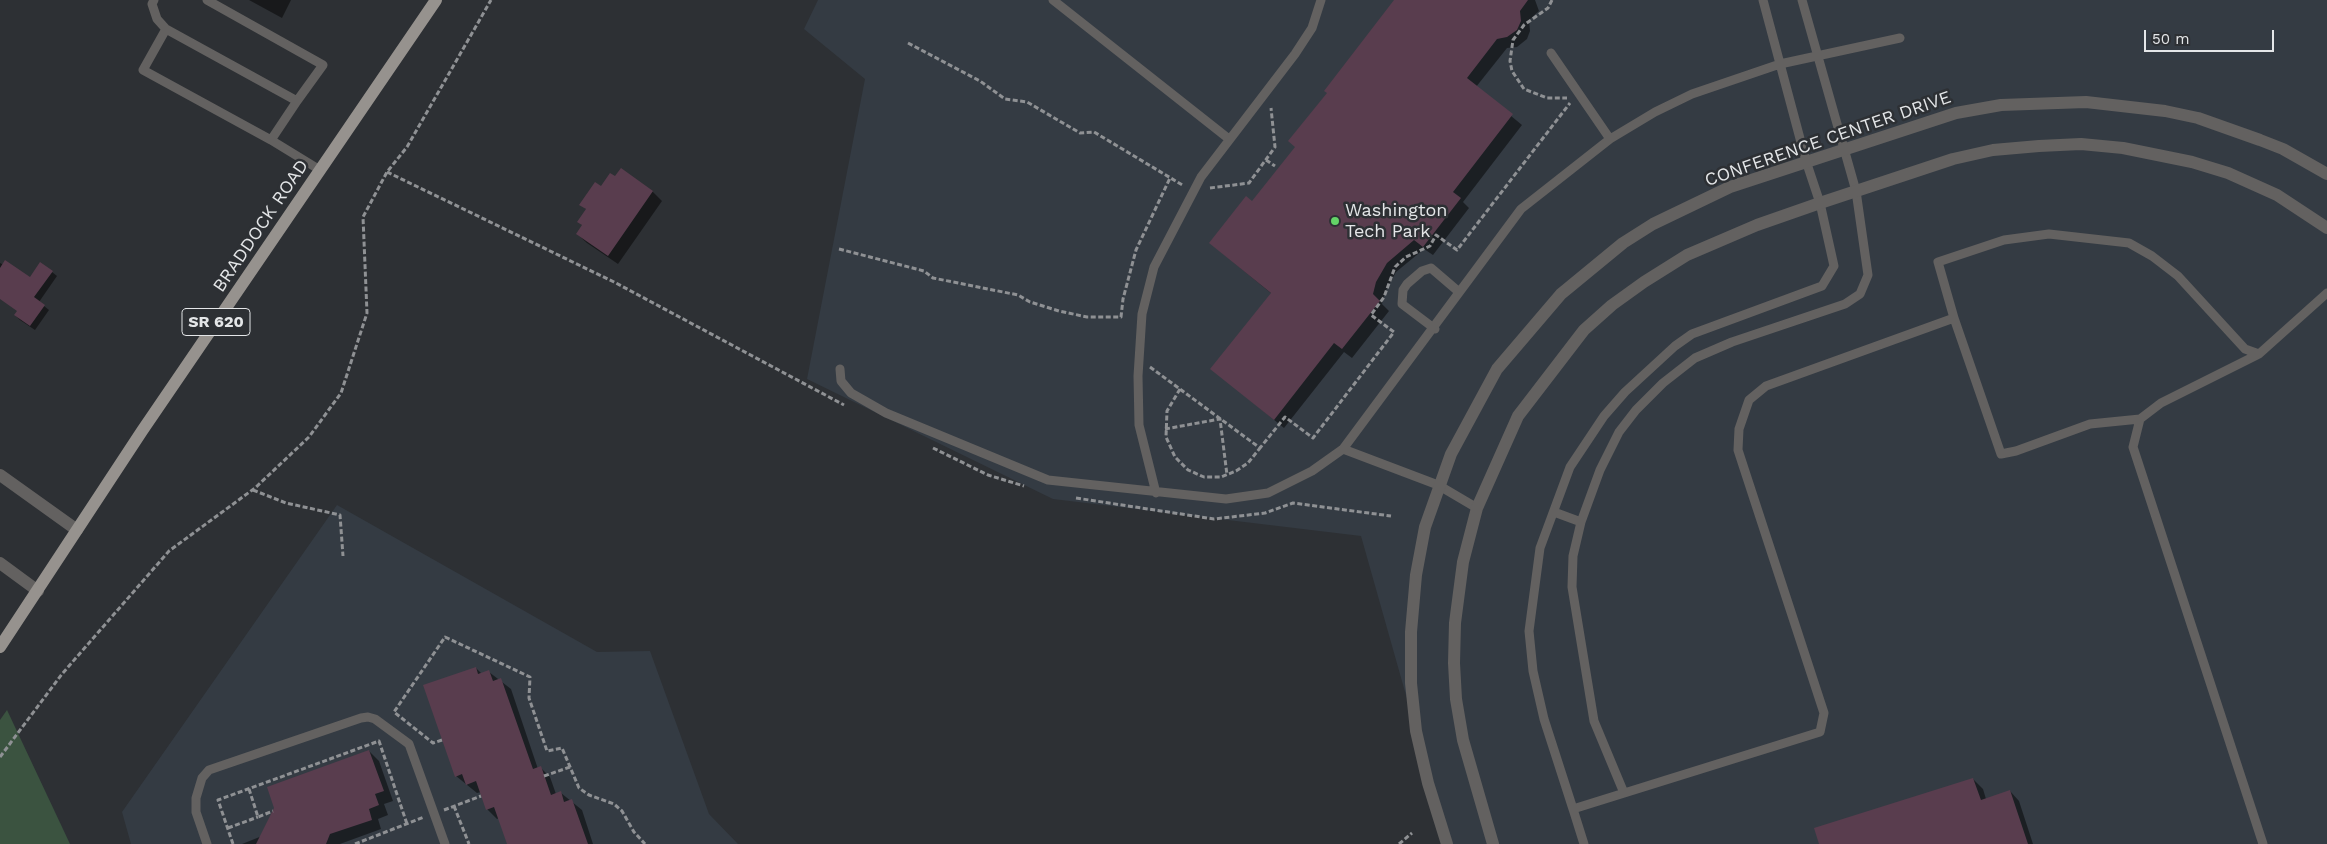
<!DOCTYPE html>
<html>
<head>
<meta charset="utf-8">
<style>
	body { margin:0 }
	#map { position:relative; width:2327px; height:844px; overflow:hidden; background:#2d3034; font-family:"Work Sans",sans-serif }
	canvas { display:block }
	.scale { position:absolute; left:2144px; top:30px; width:130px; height:22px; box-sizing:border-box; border:2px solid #e4e6e8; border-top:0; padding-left:6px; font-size:15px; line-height:18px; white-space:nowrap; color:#e4e6e8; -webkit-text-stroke:4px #2d3034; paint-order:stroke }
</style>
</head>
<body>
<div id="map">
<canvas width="2327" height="844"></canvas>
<div class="scale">50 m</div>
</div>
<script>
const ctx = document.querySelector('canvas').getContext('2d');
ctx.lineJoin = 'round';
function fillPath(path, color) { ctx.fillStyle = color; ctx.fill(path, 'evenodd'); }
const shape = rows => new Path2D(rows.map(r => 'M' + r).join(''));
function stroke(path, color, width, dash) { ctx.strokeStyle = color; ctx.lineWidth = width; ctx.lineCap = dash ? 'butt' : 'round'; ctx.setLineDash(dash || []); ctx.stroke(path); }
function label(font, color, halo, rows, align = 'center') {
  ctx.font = font + ' "Work Sans",sans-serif'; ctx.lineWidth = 5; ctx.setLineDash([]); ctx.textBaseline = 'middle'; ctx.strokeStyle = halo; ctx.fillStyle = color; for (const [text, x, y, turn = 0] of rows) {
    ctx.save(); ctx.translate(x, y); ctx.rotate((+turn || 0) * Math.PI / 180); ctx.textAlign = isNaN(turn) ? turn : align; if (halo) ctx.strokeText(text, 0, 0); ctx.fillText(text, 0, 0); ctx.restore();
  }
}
const built = shape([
	[818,0,2327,0,2327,844,1448,844,1361,536,1053,499,807,379,865,79,804,29],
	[337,505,597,652,650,651,709,814,738,844,131,844,122,812]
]);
const green = shape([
	[7,710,70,844,0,844,0,720]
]);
const shadow = shape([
	[249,0,291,0,282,18],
	[1395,0,1535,0,1539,11,1529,20,1530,31,1527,39,1517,47,1507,48,1476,87,1522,125,1463,202,1469,208,1433,255,1424,249,1396,272,1385,292,1382,304,1389,311,1352,358,1344,352,1284,428,1212,369,1272,294,1210,243,1253,202,1296,147,1328,93],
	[601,188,652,191,662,201,618,264,587,243,577,234,583,226,579,222,587,210,581,204],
	[0,263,31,279,52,272,57,276,39,302,49,310,35,330,20,320,15,315,18,311,0,298],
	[476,668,482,674,489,672,511,689,538,769,541,768,550,777,556,794,561,793,582,810,593,844,508,844,499,818,497,819,487,809,481,792,477,793,456,776],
	[369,751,379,761,393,801,384,804,388,815,378,819,381,829,340,844,242,844,262,836],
	[1973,779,1983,789,1986,799,2010,791,2019,801,2033,844,1820,844]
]);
const building = shape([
	[1394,0,1528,0,1520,11,1521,21,1517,30,1507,37,1497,39,1467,78,1513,114,1453,192,1461,198,1423,247,1414,240,1387,263,1376,282,1373,294,1380,301,1342,349,1334,343,1274,420,1210,369,1271,293,1209,243,1246,196,1252,201,1295,147,1288,141,1327,93,1324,91],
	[621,168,653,191,608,256,576,234,582,225,577,222,586,209,579,205,595,182,601,186,610,173,615,176],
	[5,260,30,277,40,262,53,271,34,297,45,305,30,326,14,315,17,311,0,299,0,268],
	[476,667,478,674,489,670,493,681,501,678,533,769,541,766,551,795,561,791,564,802,572,799,588,844,507,844,494,807,486,810,476,781,466,785,462,774,455,777,423,685],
	[369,750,384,791,375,794,379,805,369,809,372,820,330,834,326,844,256,844,274,808,267,787],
	[1973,778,1981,800,2010,790,2028,844,1819,844,1814,828]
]);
const path = shape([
	[1552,0,1548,8,1524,25,1513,40,1510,61,1512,71,1524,89,1547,98,1567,98],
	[908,43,980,81,1005,99,1027,102,1080,133,1094,132,1184,186],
	[1266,160,1275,166],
	[387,172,614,282,844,405],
	[1210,188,1249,183,1275,147,1271,108],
	[839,249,924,271,933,278,1018,295,1030,302,1059,311,1087,317,1121,317,1123,299,1136,250,1170,178],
	[1150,367,1260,448,1285,417,1313,438,1394,332,1371,315,1384,297,1395,267,1406,257,1430,246,1436,235,1457,250,1570,103],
	[1180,389,1167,411,1166,437,1175,457,1188,470,1204,477,1221,477,1236,471,1248,463,1260,448],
	[1165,429,1220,419,1227,475],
	[933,448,988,475,1024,486],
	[253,490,286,503,340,515,343,556],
	[1076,498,1214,519,1265,513,1293,503,1391,516],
	[442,740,433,743,394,712,445,637,530,677,529,698,547,751,562,748,579,788,589,795,614,804,622,811,634,832,645,844],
	[0,757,62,674,169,551,255,488,309,437,341,393,367,313,363,217,387,172,407,147,491,0],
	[544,776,570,767],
	[249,789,258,817,273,811],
	[454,806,469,844],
	[444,810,481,796],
	[228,828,258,817],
	[233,844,218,800,379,741,407,824],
	[355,844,424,817],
	[1399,844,1412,833]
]);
const lane = shape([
	[154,0,152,4,157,19,166,29],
	[207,0,323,65,297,101],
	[1053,0,1229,139],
	[1551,53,1610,139,1655,112,1692,94,1780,64,1900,38],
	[271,140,297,101,166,29,143,70,271,140,320,170],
	[1954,318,2001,454,2016,451,2090,424,2140,419],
	[1435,329,1402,304,1403,290,1407,284,1422,271,1431,268,1459,292],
	[2259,354,2161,403,2140,419,2133,447,2263,844],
	[840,369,841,381,851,393,886,413,1048,480,1226,499,1268,493,1312,471,1343,449,1521,209,1610,139],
	[1343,449,1438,485,1477,508],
	[1156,493,1139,425,1138,376,1142,314,1154,267,1201,177,1295,54,1312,28,1321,0],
	[1554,512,1581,522],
	[1624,793,1594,721,1572,587,1573,556,1581,522,1600,470,1619,432,1636,410,1663,383,1695,358,1732,342,1845,304,1860,294,1868,275,1856,191,1802,0],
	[1573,809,1544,719,1533,671,1529,631,1540,548,1570,467,1604,416,1625,392,1675,346,1692,334,1822,286,1834,266,1820,203,1806,161,1763,0],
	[207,844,196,812,196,798,202,778,209,770,361,718,368,717,375,719,409,744,445,844],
	[1584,844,1573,809,1820,732,1824,713,1738,450,1739,429,1749,400,1766,386,1954,318,1938,262,2004,240,2049,234,2129,243,2152,256,2178,276,2245,349,2259,354,2327,293]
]);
const street = shape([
	[0,475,77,530],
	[0,563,38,591],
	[1447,844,1428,783,1416,731,1411,683,1411,632,1416,575,1425,527,1451,454,1497,369,1561,294,1623,243,1653,224,1730,187,1956,113,2001,105,2086,102,2165,111,2198,118,2260,140,2283,149,2327,174],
	[1493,844,1463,740,1456,699,1454,663,1455,623,1463,562,1477,508,1518,416,1584,330,1612,305,1644,282,1687,255,1757,225,1820,203,1953,159,1993,150,2039,146,2081,144,2123,148,2192,162,2228,173,2277,195,2327,228]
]);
const primary = shape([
	[0,647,142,431,436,0]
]);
const markers = [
	[1335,221,5,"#64d467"]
];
const shields = [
	[216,322,68]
];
const shieldNames = [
	["SR 620",216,322]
];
const streetNames = [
	["CONFERENCE CENTER DRIVE",1828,139,-19],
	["BRADDOCK ROAD",261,226,-56]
];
const poiNames = [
	["Washington",1345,211],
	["Tech Park",1345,232]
];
fillPath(built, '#343b43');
fillPath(green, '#3b5340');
fillPath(shadow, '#0007');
fillPath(building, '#593d4e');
stroke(path, '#8f9194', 3, [5, 2.5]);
stroke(lane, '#636160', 9);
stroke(street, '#636160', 12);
stroke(primary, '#96928e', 12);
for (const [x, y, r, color] of markers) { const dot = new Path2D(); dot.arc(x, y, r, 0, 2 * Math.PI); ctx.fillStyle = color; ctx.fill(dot); stroke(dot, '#2d3034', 2); }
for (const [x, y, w] of shields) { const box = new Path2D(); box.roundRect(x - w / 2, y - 13.5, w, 27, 4); ctx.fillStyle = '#2d3034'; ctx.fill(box); stroke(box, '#e4e6e8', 1); }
label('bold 16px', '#e4e6e8', null, shieldNames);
label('18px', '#e4e6e8', '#2d3034', streetNames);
label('18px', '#e4e6e8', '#2d3034', poiNames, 'left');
</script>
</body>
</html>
